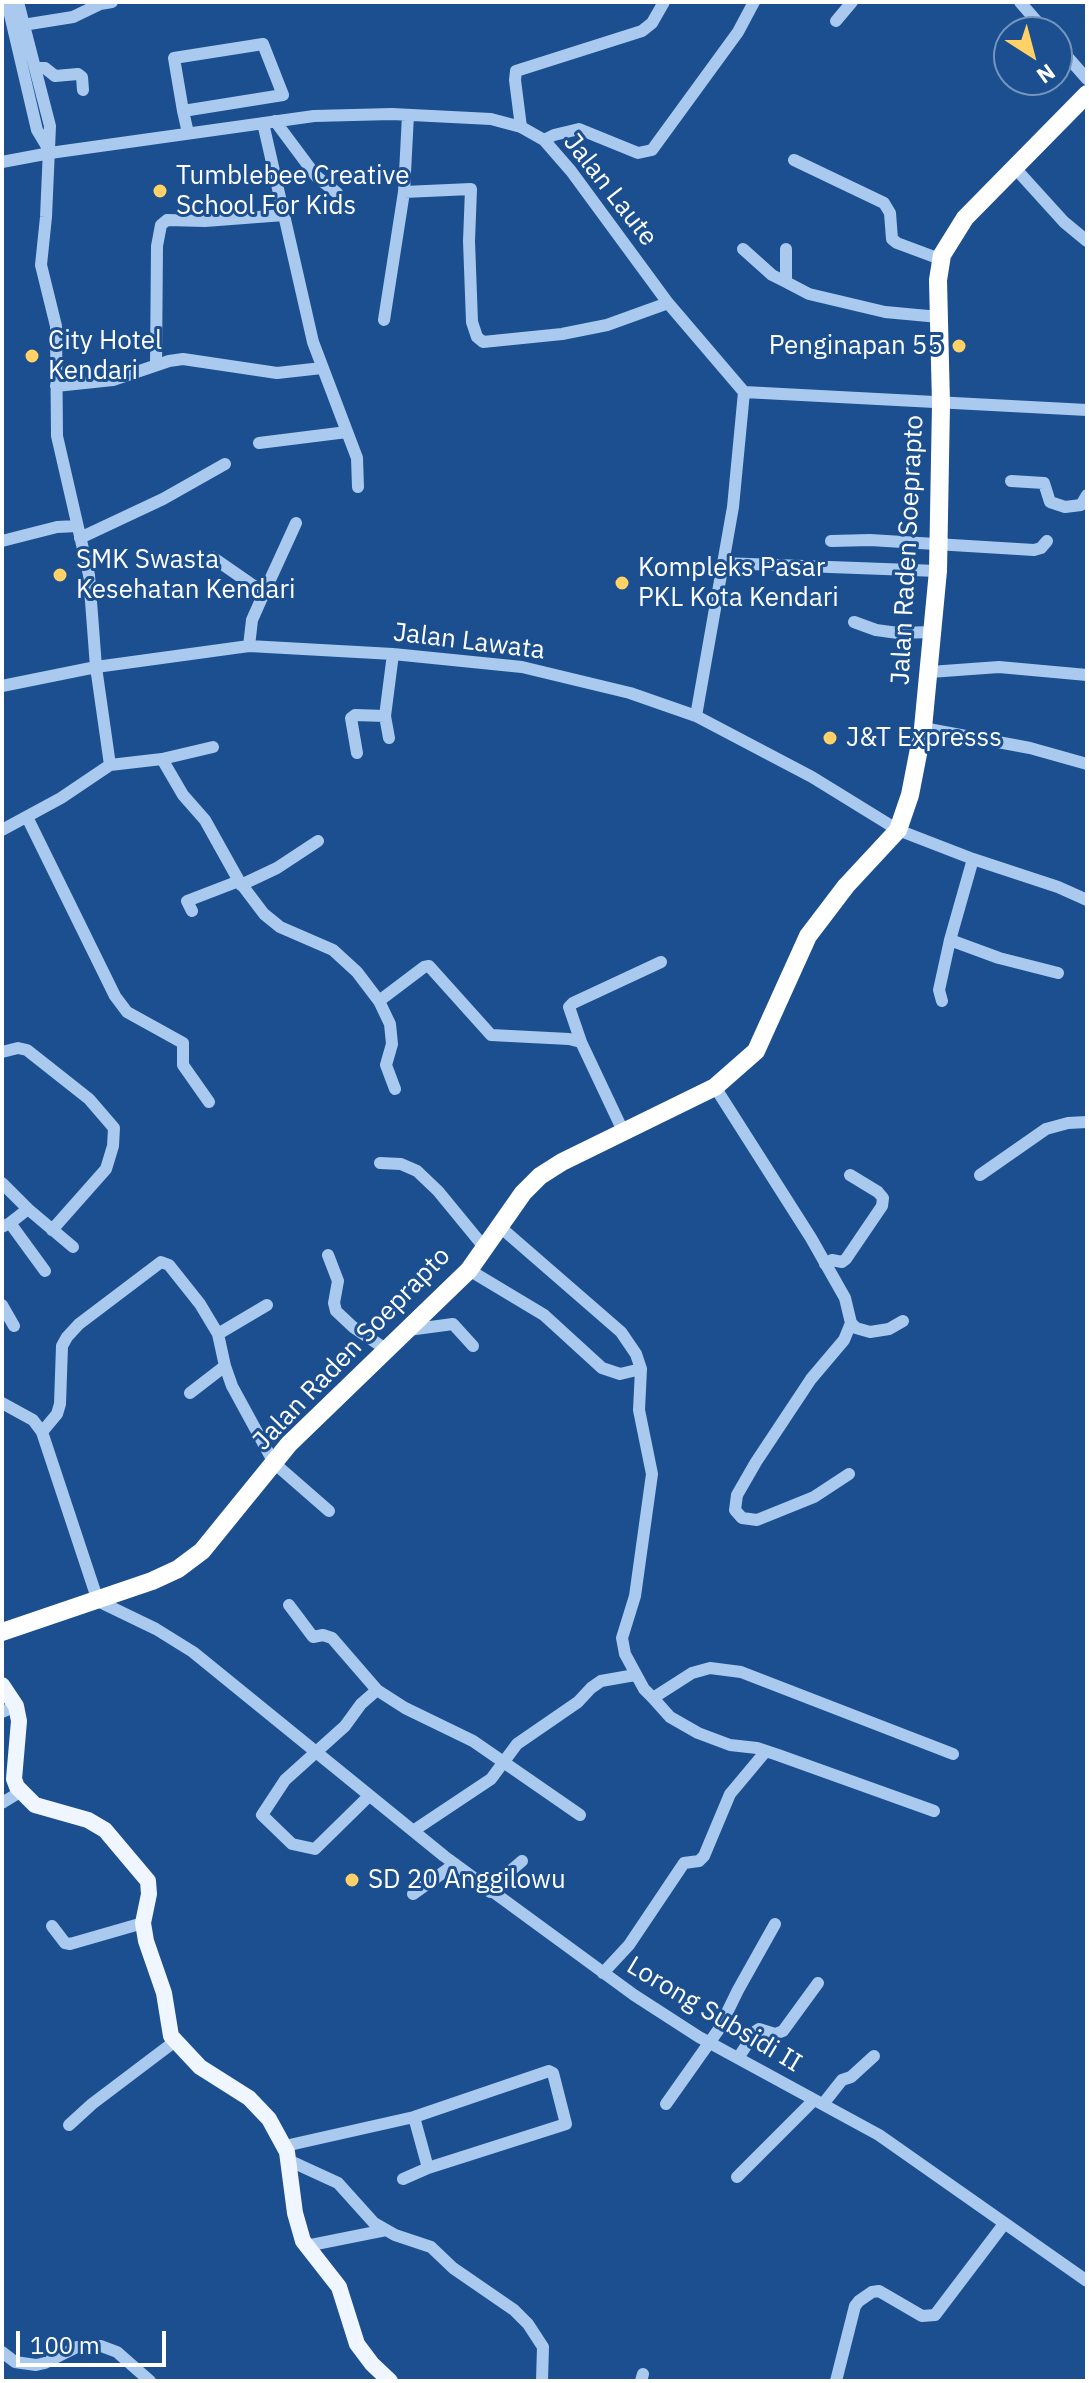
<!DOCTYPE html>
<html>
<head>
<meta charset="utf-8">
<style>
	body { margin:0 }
	#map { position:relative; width:1089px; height:2383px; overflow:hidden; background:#1b4f8f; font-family:"IBM Plex Sans",sans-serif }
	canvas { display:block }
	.frame { position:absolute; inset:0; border:4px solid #fff; pointer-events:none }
	.north { position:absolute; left:993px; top:16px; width:80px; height:80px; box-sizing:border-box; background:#1b4f8f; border:2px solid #7695bc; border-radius:50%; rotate:144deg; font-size:22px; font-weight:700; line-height:32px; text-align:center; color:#fff }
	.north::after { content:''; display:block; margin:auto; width:28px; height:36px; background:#ffd166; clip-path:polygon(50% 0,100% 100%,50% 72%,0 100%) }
	.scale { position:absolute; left:16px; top:2331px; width:150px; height:36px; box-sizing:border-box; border:4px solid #fff; border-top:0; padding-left:10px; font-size:24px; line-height:28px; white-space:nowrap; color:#fff; -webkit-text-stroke:6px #1b4f8f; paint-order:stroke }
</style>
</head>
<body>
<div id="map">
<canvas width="1089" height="2383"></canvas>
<div class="frame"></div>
<div class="north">N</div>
<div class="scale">100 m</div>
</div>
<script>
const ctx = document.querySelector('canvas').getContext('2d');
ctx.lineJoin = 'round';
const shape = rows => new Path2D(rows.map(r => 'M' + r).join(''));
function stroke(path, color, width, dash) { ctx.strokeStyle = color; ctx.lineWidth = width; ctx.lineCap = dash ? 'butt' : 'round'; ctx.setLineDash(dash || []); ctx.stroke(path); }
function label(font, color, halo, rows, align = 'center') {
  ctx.font = font + ' "IBM Plex Sans",sans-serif'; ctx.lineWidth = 6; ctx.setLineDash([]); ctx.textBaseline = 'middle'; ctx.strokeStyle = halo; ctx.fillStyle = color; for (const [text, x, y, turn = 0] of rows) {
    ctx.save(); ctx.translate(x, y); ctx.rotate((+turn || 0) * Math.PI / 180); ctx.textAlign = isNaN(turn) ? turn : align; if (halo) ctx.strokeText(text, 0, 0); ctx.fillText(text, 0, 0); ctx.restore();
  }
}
const minor = shape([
	[7,2,37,130,49,150],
	[1020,2,1046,32],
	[836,21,852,2],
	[23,25,73,17,100,4,112,2],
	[1057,45,1087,79],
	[35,68,45,68,55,76,78,74,82,77,83,90],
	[183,111,174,58,263,44,283,95,183,111,188,133],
	[408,115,404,192,471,189,469,241,472,322,477,337,483,342,562,334,607,325,668,303],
	[275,121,316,176,337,193],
	[263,123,313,342,357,458,358,487],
	[521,127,515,80,516,71,642,31,652,23,664,2],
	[544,140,554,135,579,129,638,153,652,150,738,32,754,2],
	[794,160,884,203,890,213,892,239,897,243,940,259],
	[2,162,50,153,314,116,392,114,491,119,521,127,544,140,571,171,668,303,744,392,1087,410],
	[1015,168,1064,222,1087,241],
	[743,249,772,275,786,282],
	[786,249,786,282,809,294,885,312,939,317],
	[384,320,404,192],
	[156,365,157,246,161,225,167,220,205,221,284,215],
	[56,386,113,380,169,361,183,359,277,373,322,368],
	[259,443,347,432],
	[1011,481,1044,483,1050,502,1065,507,1081,505,1087,495],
	[80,538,163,499,225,464],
	[2,541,57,527,77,526],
	[831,541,870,540,1034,550,1041,548,1047,541],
	[212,557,264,593,252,620,249,646],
	[722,563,938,571],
	[264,593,296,523],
	[854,622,876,630,898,633,932,632],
	[930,672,999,667,1087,675],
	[2,686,96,667,249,646,393,654,522,667,630,693,696,716,812,777,898,830,973,859,1058,887,1087,900],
	[696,716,733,507,744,392],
	[923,728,1030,748,1087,764],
	[389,738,385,716,393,654],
	[357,753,351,718,355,715,385,716],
	[162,759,213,747],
	[110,765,162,759,183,795,205,820,239,881,264,914,280,927,333,950,357,972,379,1001,424,967,429,966,491,1035,569,1039,581,1042,623,1131],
	[27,817,115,996,127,1012,183,1043,183,1065,209,1102],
	[2,830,61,798,110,765,96,667,89,575,57,436,56,326,41,265,46,217,50,126,18,2],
	[973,859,950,940,999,958,1058,973],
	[241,885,277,868,318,841],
	[192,911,187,901,239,881],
	[379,1001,390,1024,392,1044,386,1065,395,1089],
	[942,1001,939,990,950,940],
	[581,1042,569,1007,573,1003,661,962],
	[2,1052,18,1048,27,1050,89,1099,114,1128,113,1146,106,1169,52,1230],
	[715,1087,811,1238,845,1298,851,1323,844,1340,811,1379,756,1462,737,1495,735,1510,742,1518,757,1520,814,1497,849,1474],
	[380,1163,401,1164,417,1171,438,1191,484,1247],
	[980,1175,1046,1129,1068,1123,1087,1122],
	[2,1183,28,1209],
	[10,1223,28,1209,73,1247],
	[499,1226,621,1332,636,1354,641,1369,639,1410,652,1474,635,1596,622,1638,625,1654,644,1689,653,1698,692,1673,710,1668,741,1672,953,1754],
	[2,1227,10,1223,45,1271],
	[328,1255,338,1281,334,1303,336,1311,353,1327,387,1350],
	[825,1264,832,1260,842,1262,846,1259,882,1206,883,1198,878,1192,850,1175],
	[469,1270,544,1315,602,1368,620,1374,641,1369],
	[2,1305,14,1326],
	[851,1323,856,1328,870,1332,889,1329,903,1321],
	[408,1330,453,1324,473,1346],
	[218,1334,267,1305],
	[190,1393,225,1366,232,1386,274,1463,329,1511],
	[2,1403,33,1420,42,1432,98,1601,156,1629,193,1652,444,1856,634,1995,699,2037,879,2135,1087,2281],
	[42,1432,57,1414,60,1404,62,1346,67,1337,79,1324,161,1262,169,1265,200,1304,218,1334,225,1366],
	[289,1605,313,1637,323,1635,332,1638,377,1690,405,1708,473,1741,580,1815],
	[653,1698,670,1717,698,1733,730,1745,757,1748,778,1755,934,1811],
	[2,1712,16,1706],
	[369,1796,315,1849,292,1844,262,1815,285,1780,345,1726,361,1704,377,1690],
	[2,1803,20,1792],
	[413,1831,491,1779,517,1744,578,1702,591,1688,601,1681,635,1675],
	[490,1892,501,1879,522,1861],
	[413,1894,455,1864],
	[52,1926,65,1943,70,1944,143,1923],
	[603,1973,629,1945,684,1863,699,1861,704,1856,730,1794,766,1751],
	[738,2058,756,2031,759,2029,775,2034,783,2031,818,1983],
	[666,2104,719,2029,738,1990,775,1924],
	[823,2104,842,2080,851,2077,874,2056],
	[414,2117,428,2168],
	[69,2125,92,2104,174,2042],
	[285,2146,414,2117,549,2071,553,2073,566,2124,428,2168,403,2179],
	[288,2160,338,2183,374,2223,395,2235,431,2247,453,2268,514,2310,528,2324,543,2347,542,2381],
	[737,2177,814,2100],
	[306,2246,386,2230],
	[2,2352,15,2362,36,2365,45,2363,77,2347,101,2346,117,2352,150,2381],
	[641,2381,643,2374],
	[836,2381,855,2306,859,2301,872,2292,879,2291,922,2316,935,2315,1004,2224]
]);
const major = shape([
	[2,1685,16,1706,19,1721,14,1779,17,1787,35,1805,88,1820,105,1830,148,1881,149,1894,143,1923,146,1941,164,1993,171,2036,200,2067,249,2098,269,2119,287,2152,295,2213,303,2241,339,2287,357,2344,372,2364,390,2381]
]);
const highway = shape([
	[2,1632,152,1581,178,1569,202,1551,289,1444,469,1270,523,1193,540,1176,562,1162,715,1087,756,1051,808,936,846,886,898,830,910,795,923,728,938,571,941,404,938,280,942,255,965,218,1087,94]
]);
const markers = [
	[160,191,8,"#ffd166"],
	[959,346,8,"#ffd166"],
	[32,356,8,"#ffd166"],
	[60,575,8,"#ffd166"],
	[622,583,8,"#ffd166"],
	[830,738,8,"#ffd166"],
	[352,1880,8,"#ffd166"]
];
const poiNames = [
	["Tumblebee Creative",176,176],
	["School For Kids",176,206],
	["City Hotel",48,341],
	["Kendari",48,371],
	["Penginapan 55",943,346,"right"],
	["SMK Swasta",76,560],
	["Kesehatan Kendari",76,590],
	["Kompleks Pasar",638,568],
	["PKL Kota Kendari",638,598],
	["J&T Expresss",846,738],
	["SD 20 Anggilowu",368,1880]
];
const streetNames = [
	["Jalan Laute",610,190,52],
	["Jalan Raden Soeprapto",908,550,-87],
	["Jalan Lawata",469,642,7],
	["Jalan Raden Soeprapto",352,1349,-46],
	["Lorong Subsidi II",714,2015,31]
];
stroke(minor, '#a9c9ee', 12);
stroke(major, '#f0f6ff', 16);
stroke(highway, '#fff', 18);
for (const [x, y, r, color] of markers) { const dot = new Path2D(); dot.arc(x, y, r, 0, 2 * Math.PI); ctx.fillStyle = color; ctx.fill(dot); stroke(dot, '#1b4f8f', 3); }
label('26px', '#fff', '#1b4f8f', poiNames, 'left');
label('26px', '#fff', '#1b4f8f', streetNames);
</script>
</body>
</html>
